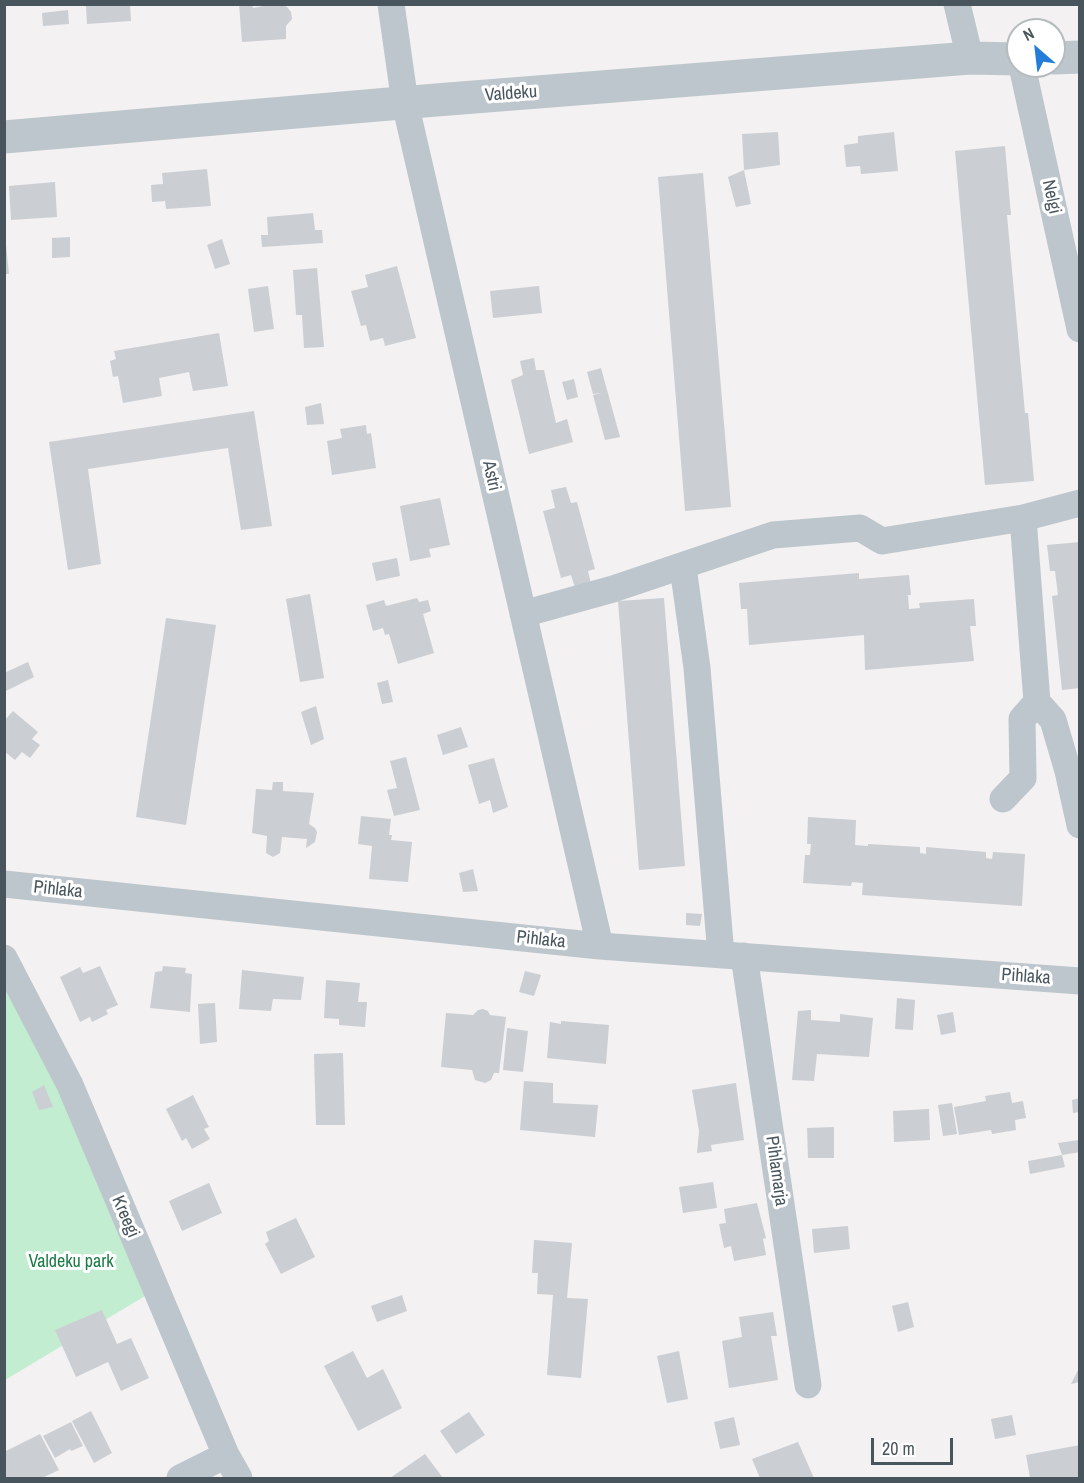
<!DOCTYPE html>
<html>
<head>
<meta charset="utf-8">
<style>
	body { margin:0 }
	#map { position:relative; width:1084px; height:1483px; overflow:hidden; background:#f3f1f1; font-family:"Archivo Narrow",sans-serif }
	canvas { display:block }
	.frame { position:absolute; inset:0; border:6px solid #49555d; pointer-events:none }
	.north { position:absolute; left:1006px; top:18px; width:60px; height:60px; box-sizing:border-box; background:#fff; border:2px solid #b6bbbe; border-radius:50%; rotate:332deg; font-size:16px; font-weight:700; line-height:24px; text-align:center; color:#49555d }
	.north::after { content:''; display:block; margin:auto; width:21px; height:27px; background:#247ed9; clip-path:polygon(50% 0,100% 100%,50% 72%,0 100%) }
	.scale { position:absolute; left:871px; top:1438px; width:82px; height:27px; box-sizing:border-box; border:3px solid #49555d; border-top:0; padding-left:8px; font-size:18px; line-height:21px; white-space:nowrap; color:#49555d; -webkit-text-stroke:4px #fff; paint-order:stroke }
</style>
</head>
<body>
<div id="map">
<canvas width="1084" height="1483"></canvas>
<div class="frame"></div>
<div class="north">N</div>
<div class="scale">20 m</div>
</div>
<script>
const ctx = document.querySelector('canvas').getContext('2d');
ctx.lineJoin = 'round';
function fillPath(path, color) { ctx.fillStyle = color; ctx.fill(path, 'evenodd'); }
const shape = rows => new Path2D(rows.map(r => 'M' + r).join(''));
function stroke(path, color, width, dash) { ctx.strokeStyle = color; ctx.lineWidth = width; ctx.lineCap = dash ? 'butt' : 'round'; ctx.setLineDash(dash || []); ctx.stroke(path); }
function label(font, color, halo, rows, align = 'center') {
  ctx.font = font + ' "Archivo Narrow",sans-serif'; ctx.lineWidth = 6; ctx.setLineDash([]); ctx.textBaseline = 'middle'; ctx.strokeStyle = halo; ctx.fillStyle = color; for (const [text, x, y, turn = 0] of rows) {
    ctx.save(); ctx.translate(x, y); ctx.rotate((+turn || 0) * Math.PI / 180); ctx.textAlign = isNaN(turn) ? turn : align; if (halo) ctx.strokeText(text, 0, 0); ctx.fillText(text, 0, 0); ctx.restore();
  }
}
const green = shape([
	[4,958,155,1290,5,1380,4,1380]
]);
const building = shape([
	[130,4,131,21,87,24,86,6],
	[239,4,252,4,253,8,275,4,282,4,287,7,291,12,292,19,286,26,286,39,242,42],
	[68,10,69,24,43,26,42,13],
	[778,132,780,165,744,170,742,134],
	[894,132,898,171,861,174,860,166,846,167,844,145,858,143,858,136],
	[1005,146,1011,215,1007,215,1025,413,1028,413,1034,481,985,485,955,151],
	[207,169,211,206,166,209,165,201,152,202,151,185,163,184,162,173],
	[744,170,751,204,736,207,728,177],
	[703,173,731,507,685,511,658,177],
	[55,182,57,217,11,220,9,186],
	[313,213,315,230,322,230,323,243,262,247,261,235,268,235,267,217],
	[70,237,70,257,52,258,52,238],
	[222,239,230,264,215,269,207,245],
	[4,245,6,245,9,274,4,274],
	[397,266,416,338,385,346,383,338,370,341,366,325,361,326,351,291,368,287,365,275],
	[317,268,324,347,304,348,302,315,296,315,293,270],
	[268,286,274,329,254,332,248,289],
	[539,286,542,313,493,318,490,291],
	[219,333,228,386,193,391,189,372,159,378,162,396,123,403,118,376,113,377,110,361,116,359,114,351],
	[534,358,536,370,544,370,556,423,567,419,573,442,529,454,511,380,523,375,520,361],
	[601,368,620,437,605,440,593,395,601,393,593,394,587,372],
	[574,379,578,397,567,400,562,382],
	[321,403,324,424,307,425,305,407],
	[254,411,272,526,241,530,228,448,88,469,101,564,68,570,49,442],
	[366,425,367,434,371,433,376,468,332,475,327,441,342,438,340,429],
	[566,487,571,503,577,502,595,569,588,571,592,588,576,591,571,575,561,578,543,511,555,508,551,490],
	[440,498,450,545,429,549,431,557,410,561,400,506],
	[1080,542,1080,688,1062,690,1052,596,1058,595,1055,571,1050,571,1047,545],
	[397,558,400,576,376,581,372,563],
	[859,573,859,579,909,575,911,595,908,595,909,609,920,608,919,603,974,599,976,626,970,626,974,661,865,670,864,635,749,645,747,609,741,609,739,583],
	[310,594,324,678,300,682,286,599],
	[417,598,419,602,428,600,431,611,423,614,434,653,398,664,389,634,385,635,383,628,373,631,366,605,384,600,386,606],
	[664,598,685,866,639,870,618,601],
	[166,618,216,625,186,825,136,817],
	[28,662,34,677,4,692,4,673],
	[388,680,393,702,382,704,377,683],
	[316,706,324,739,311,745,301,712],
	[13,711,38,732,32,739,40,745,30,758,22,752,15,760,4,751,4,721],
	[461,727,468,747,443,755,437,735],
	[406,757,420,810,394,816,387,790,397,788,390,761],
	[494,758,508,807,493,813,490,800,479,804,468,765],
	[273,782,283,782,283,791,314,793,309,824,315,828,317,832,315,842,306,848,307,839,282,837,280,853,273,857,266,853,267,836,252,833,256,789,272,790],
	[361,816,391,819,389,835,392,835,391,840,412,842,408,882,369,879,372,846,358,844],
	[808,817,856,820,855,845,868,846,868,844,920,847,920,853,926,854,926,847,986,852,986,858,992,859,993,852,1025,854,1022,906,862,895,863,883,852,882,851,886,803,883,805,855,810,855,811,844,807,844],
	[473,869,478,891,463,892,459,873],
	[686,913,702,914,700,926,686,925],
	[100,966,118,1005,106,1010,108,1014,92,1022,90,1017,80,1022,60,977,80,967,83,973],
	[163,966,186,968,185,973,192,974,190,1012,150,1008,155,972,162,971],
	[242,970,304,977,301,1000,273,999,271,1011,239,1009],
	[525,971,541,975,534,996,519,992],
	[326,980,360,983,358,1002,367,1002,365,1027,339,1025,339,1019,324,1018],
	[897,998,915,1000,913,1030,895,1029],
	[215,1003,217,1042,200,1044,198,1004],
	[483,1009,488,1011,490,1015,506,1017,499,1073,494,1073,491,1080,485,1083,475,1080,472,1070,441,1067,446,1013,473,1015,478,1010],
	[811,1010,811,1020,840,1022,840,1014,873,1018,869,1057,817,1054,814,1081,792,1080,798,1011],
	[953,1012,956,1032,941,1035,937,1015],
	[561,1021,609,1025,606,1064,547,1058,550,1022,561,1024],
	[507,1028,528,1031,523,1072,503,1070],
	[343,1053,345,1125,316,1125,314,1054],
	[524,1081,553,1083,553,1103,598,1105,595,1137,520,1130],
	[736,1083,744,1140,711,1145,712,1151,697,1153,699,1131,692,1090],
	[44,1085,53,1107,39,1110,32,1092],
	[1010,1092,1012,1103,1023,1101,1026,1118,1015,1120,1016,1130,992,1134,991,1130,959,1135,954,1107,986,1101,985,1096],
	[193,1095,209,1127,204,1129,210,1139,192,1149,186,1138,182,1141,166,1109],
	[1080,1098,1080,1112,1073,1113,1072,1100],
	[952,1103,957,1134,943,1136,938,1105],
	[929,1109,930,1140,894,1142,893,1111],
	[834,1127,834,1158,808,1158,807,1128],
	[1079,1140,1080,1152,1062,1155,1065,1167,1030,1174,1028,1161,1062,1155,1058,1143],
	[713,1182,717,1208,683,1213,679,1187],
	[209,1183,222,1213,182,1231,169,1201],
	[757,1203,766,1238,763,1239,766,1255,734,1261,731,1246,724,1248,719,1224,726,1223,724,1209],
	[296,1218,315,1257,281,1274,265,1244,269,1241,266,1232],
	[848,1226,850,1249,814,1253,812,1229],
	[534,1240,572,1243,567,1298,588,1299,581,1378,547,1375,553,1295,537,1294,538,1273,532,1273],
	[402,1295,407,1311,377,1322,371,1306],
	[908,1302,914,1327,898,1332,892,1306],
	[102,1310,117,1344,131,1338,149,1378,121,1391,108,1362,76,1377,55,1330],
	[773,1312,777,1336,771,1336,778,1380,729,1388,722,1341,742,1337,739,1317],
	[353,1351,367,1378,383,1369,402,1408,358,1431,324,1366],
	[679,1351,688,1399,667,1403,657,1356],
	[1080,1366,1080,1382,1071,1384],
	[91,1411,112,1453,94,1463,72,1421],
	[469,1412,485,1435,456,1454,440,1431],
	[1012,1415,1016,1435,995,1439,991,1419],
	[734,1417,740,1445,720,1449,714,1422],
	[71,1422,83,1446,71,1451,70,1449,55,1458,43,1436],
	[40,1434,59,1470,42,1478,4,1478,4,1452],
	[798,1442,814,1478,760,1478,752,1459],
	[1080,1445,1080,1478,1030,1478,1026,1455],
	[425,1454,443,1478,390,1478]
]);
const minor = shape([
	[391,4,405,103,600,946],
	[957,4,970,58],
	[1022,66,1080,329],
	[1023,518,1037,702,1053,720,1068,771,1080,825],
	[683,567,697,668,721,955],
	[523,614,613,589,773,535,860,528,882,541,1023,518,1080,503],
	[1003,799,1023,778,1022,719,1037,702],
	[4,884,600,946,1080,981],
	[744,956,808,1385],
	[4,958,70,1085,226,1455,239,1478],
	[180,1478,226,1455]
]);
const tertiary = shape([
	[1054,58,1080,57],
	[4,137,436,100,970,58,1018,59]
]);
const streetNames = [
	["Valdeku",511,94,-4],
	["Nelgi",1051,197,78],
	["Astri",491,476,77],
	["Pihlaka",58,890,6],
	["Pihlaka",541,940,6],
	["Pihlaka",1026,977,4],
	["Pihlamarja",776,1171,82],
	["Kreegi",125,1217,67]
];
const parkNames = [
	["Valdeku park",71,1262]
];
fillPath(green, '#c2edd0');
fillPath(building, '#cbced3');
stroke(minor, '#bdc6cc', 27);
stroke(tertiary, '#bdc6cc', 33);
label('18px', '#49555d', '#fff', streetNames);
label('18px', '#1d7b46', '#fff', parkNames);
</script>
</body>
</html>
